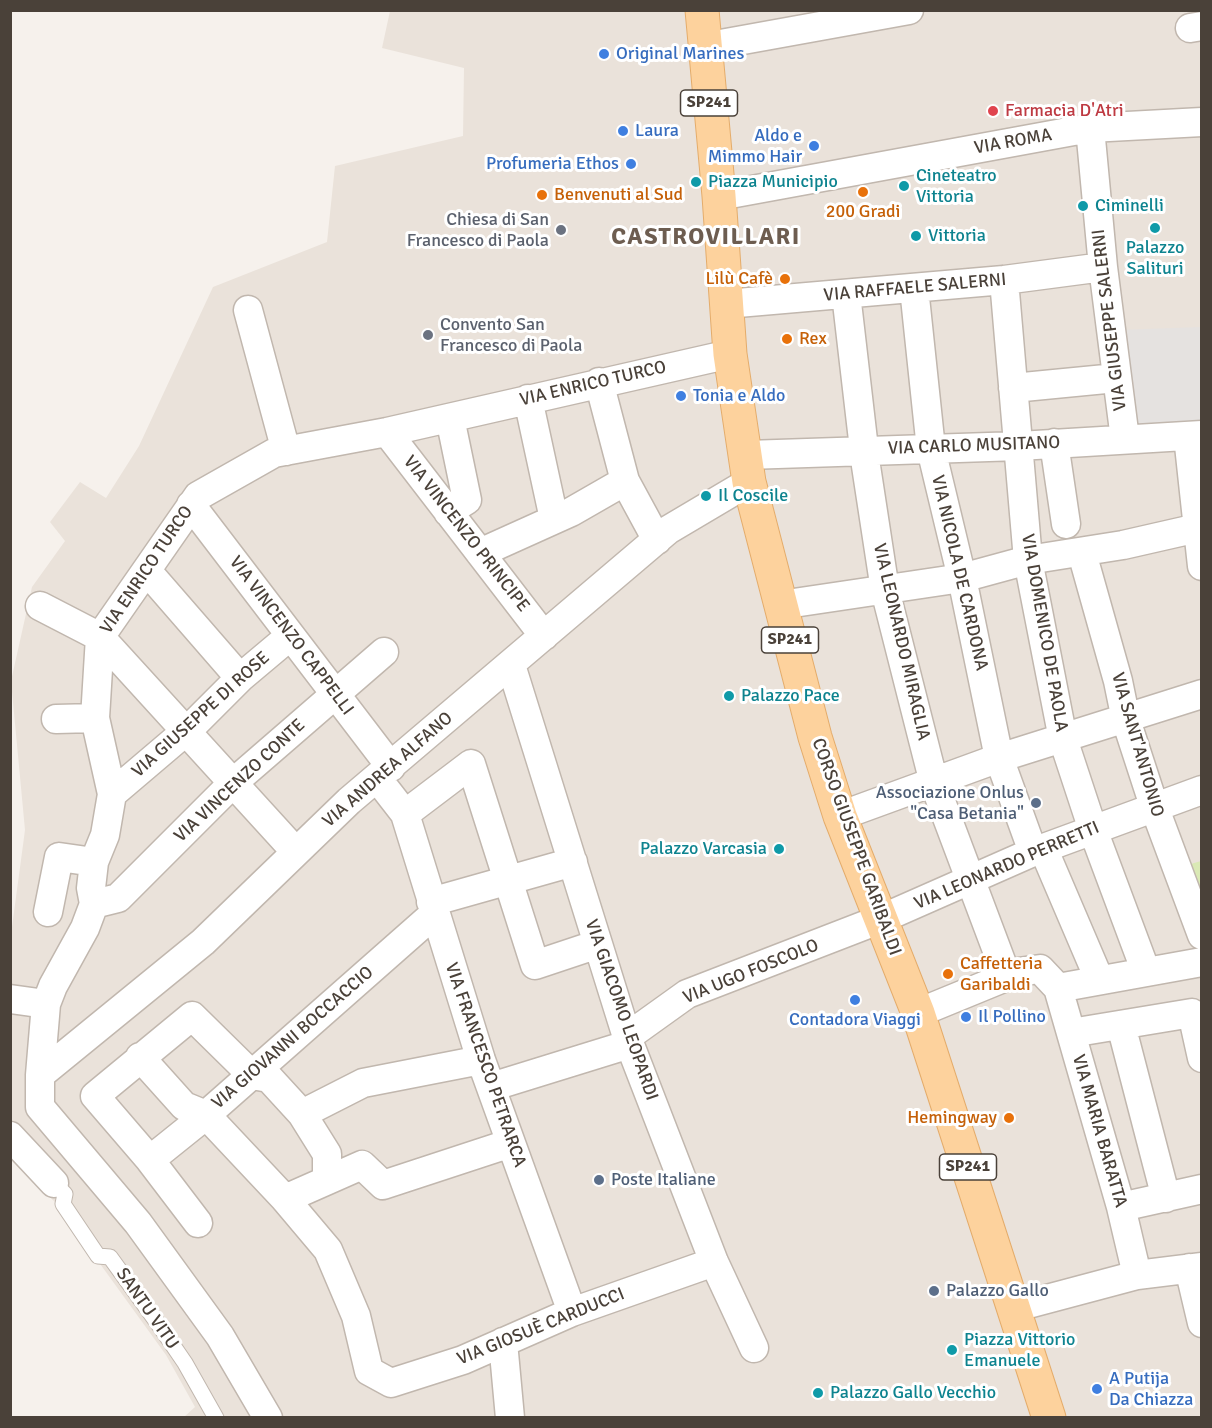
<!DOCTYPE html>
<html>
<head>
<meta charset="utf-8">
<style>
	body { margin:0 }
	#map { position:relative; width:1212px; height:1428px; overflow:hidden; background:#f6f1ec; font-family:Signika,sans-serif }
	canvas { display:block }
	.frame { position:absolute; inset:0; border:12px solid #4a4139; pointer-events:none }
</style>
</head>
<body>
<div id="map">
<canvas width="1212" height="1428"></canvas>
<div class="frame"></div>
</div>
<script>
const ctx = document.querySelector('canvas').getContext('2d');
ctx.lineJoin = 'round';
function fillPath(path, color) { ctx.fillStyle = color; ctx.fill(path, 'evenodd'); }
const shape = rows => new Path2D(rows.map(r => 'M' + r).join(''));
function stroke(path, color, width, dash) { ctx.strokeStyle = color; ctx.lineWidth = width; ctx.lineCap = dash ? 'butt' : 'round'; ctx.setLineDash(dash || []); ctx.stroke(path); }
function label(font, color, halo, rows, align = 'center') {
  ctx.font = font + ' Signika,sans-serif'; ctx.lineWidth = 6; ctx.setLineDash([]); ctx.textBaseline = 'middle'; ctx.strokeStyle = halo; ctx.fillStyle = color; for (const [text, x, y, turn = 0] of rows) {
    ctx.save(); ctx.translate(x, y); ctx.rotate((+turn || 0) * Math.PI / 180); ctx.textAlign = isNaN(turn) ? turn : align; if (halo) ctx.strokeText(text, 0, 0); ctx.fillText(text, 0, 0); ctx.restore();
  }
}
const residential = shape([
	[390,11,1201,11,1201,1417,184,1417,195,1407,166,1355,56,1203,11,1160,10,942,25,830,11,681,32,587,65,541,50,522,80,482,106,498,139,446,213,287,327,242,335,166,463,136,464,68,382,48]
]);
const green = shape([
	[1201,861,1201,914,1184,866]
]);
const parking = shape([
	[1201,327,1201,426,1132,431,1117,330]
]);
const lane = shape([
	[54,1183,65,1194,63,1204,98,1256,110,1257,159,1325,185,1363,216,1418]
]);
const street = shape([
	[1190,28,1202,26],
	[704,47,909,10],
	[1090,128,1103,267,1125,439],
	[719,196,1090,128,1202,122],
	[1004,280,1028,560,1063,739,1093,830,1146,972],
	[914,288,931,449,962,578,999,758,1033,852],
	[846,294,866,466,885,590,934,783,1007,977],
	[726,304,1004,280,1103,267],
	[248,310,286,451],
	[599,382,625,481,657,540],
	[1013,388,1116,378],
	[528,399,554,519],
	[387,432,544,636],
	[1188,436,1202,566],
	[1054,443,1066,524],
	[747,455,1019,446,1202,435],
	[191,505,391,767],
	[448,512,467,500,450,418],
	[480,553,571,512,625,481],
	[1082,553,1118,681,1126,720,1155,809,1202,935],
	[147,571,240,678],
	[780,605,962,578,1028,560,1123,545,1202,527],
	[40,606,100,637,296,852],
	[511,665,627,1037,714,1262,754,1348],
	[56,719,95,718],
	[377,778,405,814,481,1060,572,1312],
	[112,794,192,726,240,678,290,636],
	[405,814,471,764,535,965,598,944],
	[840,816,999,758,1202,694],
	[1043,848,1099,979],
	[431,902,573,862],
	[94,904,118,898,234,782,384,652],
	[48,912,59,857,94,862],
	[1058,988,1121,1207,1137,1275],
	[10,999,46,1004],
	[918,1013,1018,972,1040,969,1058,988,1202,962],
	[1121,1025,1166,1198],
	[1071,1033,1192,1013,1202,1058],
	[627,1037,687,994,881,919,1033,852,1202,790],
	[140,1057,184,1106,206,1115,285,1199,328,1250,356,1316,369,1371,391,1383,463,1360,572,1312,714,1262],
	[40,1075,203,942,349,801,668,530,749,482],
	[491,1087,630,1044],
	[302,1114,363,1083,481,1060],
	[10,1136,54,1183],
	[150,1160,206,1115,434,914],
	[285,1199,362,1165,383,1185,511,1143],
	[1121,1207,1202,1189],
	[198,1223,150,1160,95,1096,192,1016,252,1075,269,1078,302,1114,327,1154,327,1180],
	[1189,1268,1202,1323],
	[1013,1308,1137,1275,1202,1267],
	[503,1342,510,1418],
	[268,1418,220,1336,138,1223,40,1107,40,1075,46,1004,53,986,85,928,94,904,91,888,94,862,105,835,112,794,95,718,100,637,198,496,274,453,387,432,730,354]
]);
const primary = shape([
	[702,10,719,196,730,354,749,482,815,737,840,816,918,1013,1049,1418]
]);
const markers = [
	[604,54,6,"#3f7fe0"],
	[993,111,6,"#e0444e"],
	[623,131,6,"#3f7fe0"],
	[814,146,6,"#3f7fe0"],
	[631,164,6,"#3f7fe0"],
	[696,182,6,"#0f9aa8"],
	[904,186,6,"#0f9aa8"],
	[863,192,6,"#e8710a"],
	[542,195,6,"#e8710a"],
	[1083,206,6,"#0f9aa8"],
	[1155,228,6,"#0f9aa8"],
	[561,230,6,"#6b7280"],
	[916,236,6,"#0f9aa8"],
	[785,279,6,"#e8710a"],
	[428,335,6,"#6b7280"],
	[787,339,6,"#e8710a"],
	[681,396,6,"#3f7fe0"],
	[706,496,6,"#0f9aa8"],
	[729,696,6,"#0f9aa8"],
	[1036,803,6,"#5c6f8a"],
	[779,849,6,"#0f9aa8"],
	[948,974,6,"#e8710a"],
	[855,1000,6,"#3f7fe0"],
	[966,1017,6,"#3f7fe0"],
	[1009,1118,6,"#e8710a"],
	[599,1180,6,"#5c6f8a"],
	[934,1291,6,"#5c6f8a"],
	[952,1350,6,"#0f9aa8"],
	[1097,1389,6,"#3f7fe0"],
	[818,1393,6,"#0f9aa8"]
];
const shields = [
	[709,103,57],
	[790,640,57],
	[968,1167,57]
];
const shieldNames = [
	["SP241",709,103],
	["SP241",790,640],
	["SP241",968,1167]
];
const shopNames = [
	["Original Marines",616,54],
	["Laura",635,131],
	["Aldo e",802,136,"right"],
	["Mimmo Hair",802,157,"right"],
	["Profumeria Ethos",619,164,"right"],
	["Tonia e Aldo",693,396],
	["Il Pollino",978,1017],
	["Contadora Viaggi",855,1020,"center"],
	["A Putija",1109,1379],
	["Da Chiazza",1109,1400]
];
const healthNames = [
	["Farmacia D'Atri",1005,111]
];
const streetNames = [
	["VIA ROMA",1013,142,-10],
	["VIA RAFFAELE SALERNI",915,288,-5],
	["VIA GIUSEPPE SALERNI",1110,320,-97],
	["VIA ENRICO TURCO",593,384,-13],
	["VIA CARLO MUSITANO",974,446,-2],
	["VIA VINCENZO PRINCIPE",466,534,52],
	["VIA ENRICO TURCO",147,570,-56],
	["VIA NICOLA DE CARDONA",959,573,77],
	["VIA DOMENICO DE PAOLA",1044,633,80],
	["VIA VINCENZO CAPPELLI",291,636,53],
	["VIA LEONARDO MIRAGLIA",901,642,77],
	["VIA GIUSEPPE DI ROSE",201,715,-42],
	["VIA SANT'ANTONIO",1137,745,74],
	["VIA ANDREA ALFANO",388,770,-41],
	["VIA VINCENZO CONTE",240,781,-43],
	["CORSO GIUSEPPE GARIBALDI",856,847,70],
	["VIA LEONARDO PERRETTI",1007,866,-23],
	["VIA UGO FOSCOLO",751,972,-22],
	["VIA GIACOMO LEOPARDI",621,1010,71],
	["VIA GIOVANNI BOCCACCIO",293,1038,-41],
	["VIA FRANCESCO PETRARCA",485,1065,71],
	["VIA MARIA BARATTA",1099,1131,74],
	["SANTU VITU",147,1309,55],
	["VIA GIOSUÈ CARDUCCI",541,1327,-22]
];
const cultureNames = [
	["Cineteatro",916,176],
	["Vittoria",916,197],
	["Piazza Municipio",708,182],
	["Ciminelli",1095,206],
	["Vittoria",928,236],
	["Palazzo",1155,248,"center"],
	["Salituri",1155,269,"center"],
	["Il Coscile",718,496],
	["Palazzo Pace",741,696],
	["Palazzo Varcasia",767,849,"right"],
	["Piazza Vittorio",964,1340],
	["Emanuele",964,1361],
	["Palazzo Gallo Vecchio",830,1393]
];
const foodNames = [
	["Benvenuti al Sud",554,195],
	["200 Gradi",863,212,"center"],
	["Lilù Cafè",773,279,"right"],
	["Rex",799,339],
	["Caffetteria",960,964],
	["Garibaldi",960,985],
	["Hemingway",997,1118,"right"]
];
const worshipNames = [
	["Chiesa di San",549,220],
	["Francesco di Paola",549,241],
	["Convento San",440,325,"left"],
	["Francesco di Paola",440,346,"left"]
];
const serviceNames = [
	["Associazione Onlus",1024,793,"right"],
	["\"Casa Betania\"",1024,814,"right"],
	["Poste Italiane",611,1180],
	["Palazzo Gallo",946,1291]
];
const districtNames = [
	["CASTROVILLARI",706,238]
];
fillPath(residential, '#eae2da');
fillPath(green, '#dae9b5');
fillPath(parking, '#e5e2e0');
stroke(lane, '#c1b7ae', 17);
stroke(street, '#c1b7ae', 31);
stroke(primary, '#e4ac6b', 35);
stroke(lane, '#fff', 15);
stroke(street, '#fff', 28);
stroke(primary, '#fdd29d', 33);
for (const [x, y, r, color] of markers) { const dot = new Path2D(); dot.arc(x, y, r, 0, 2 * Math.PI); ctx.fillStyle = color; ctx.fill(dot); stroke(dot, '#fff', 2); }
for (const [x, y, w] of shields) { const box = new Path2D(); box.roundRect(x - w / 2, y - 13, w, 26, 4.5); ctx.fillStyle = '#fff'; ctx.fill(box); stroke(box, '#4a4139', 1.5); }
label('bold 16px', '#4a4139', null, shieldNames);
label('18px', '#366cbe', '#fff', shopNames, 'left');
label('18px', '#be3a42', '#fff', healthNames, 'left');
label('18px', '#4a4139', '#fff', streetNames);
label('18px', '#0d838f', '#fff', cultureNames, 'left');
label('18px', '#c56008', '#fff', foodNames, 'left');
label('18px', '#5b616d', '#fff', worshipNames, 'right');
label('18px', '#4e5e75', '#fff', serviceNames, 'left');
ctx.letterSpacing = '1.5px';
label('bold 24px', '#6d5d50', '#fff', districtNames);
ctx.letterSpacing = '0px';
</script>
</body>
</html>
